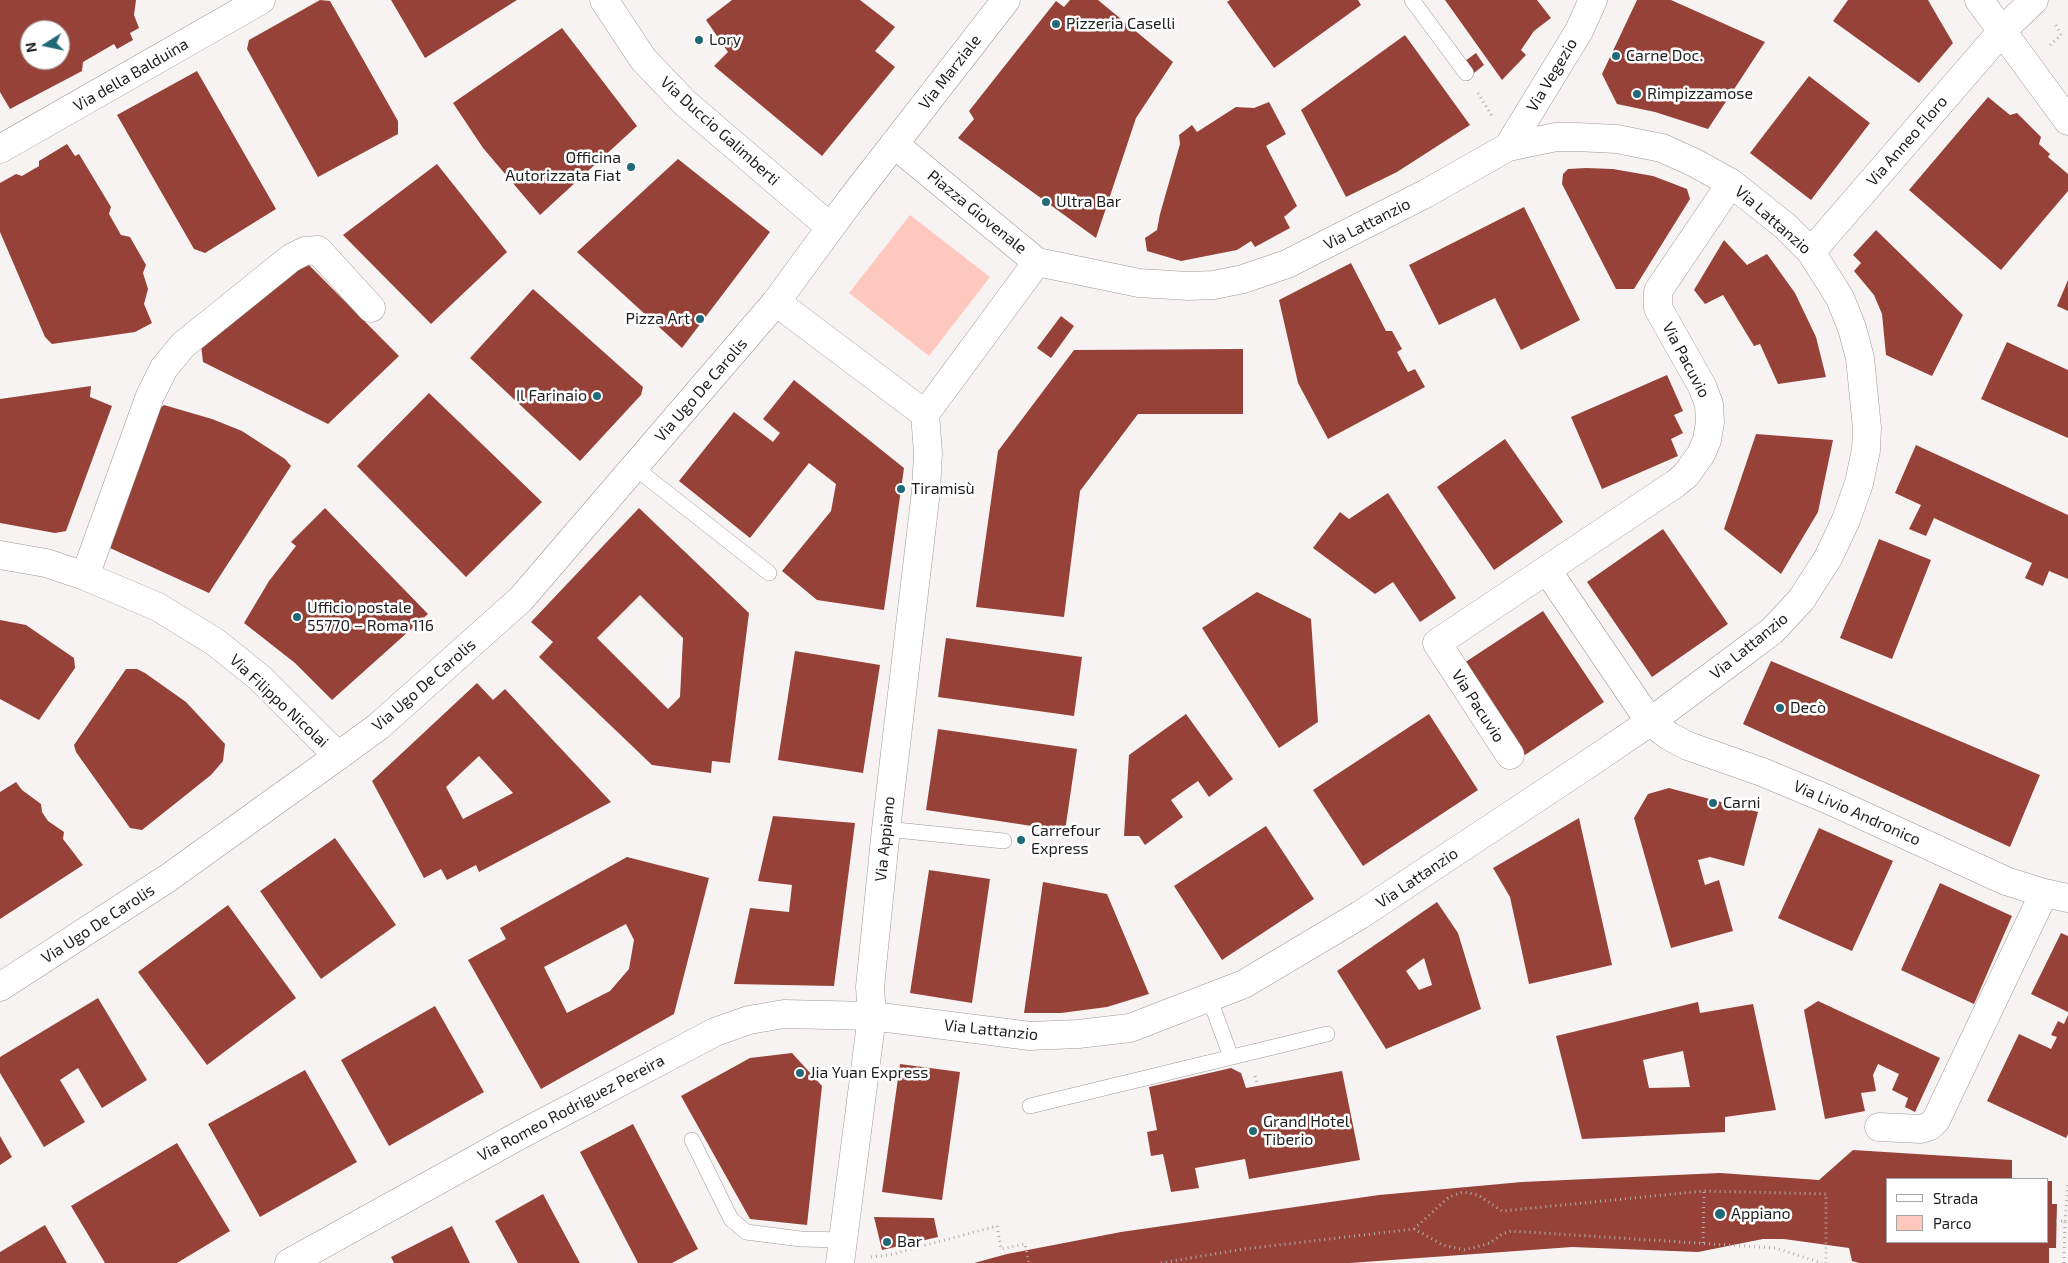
<!DOCTYPE html>
<html>
<head>
<meta charset="utf-8">
<style>
	body { margin:0 }
	#map { position:relative; width:2068px; height:1263px; overflow:hidden; background:#f7f3f2; font-family:"Exo 2",sans-serif }
	canvas { display:block }
	.legend { position:absolute; left:1886px; top:1178px; width:162px; height:65px; box-sizing:border-box; background:#fff; border:1px solid #a6a5a5; margin:0; padding:6px 9px; list-style:none; font-size:15px; color:#201f1f }
	.legend li { display:flex; align-items:center; gap:10px; height:25px }
	.legend b { width:25px; border:1px solid #a6a5a5 }
	.north { position:absolute; left:20px; top:20px; width:50px; height:50px; box-sizing:border-box; background:#fff; border:1px solid #a6a5a5; border-radius:50%; rotate:260deg; font-size:14px; font-weight:700; line-height:20px; text-align:center; color:#201f1f }
	.north::after { content:''; display:block; margin:auto; width:18px; height:22px; background:#226977; clip-path:polygon(50% 0,100% 100%,50% 72%,0 100%) }
</style>
</head>
<body>
<div id="map">
<canvas width="2068" height="1263"></canvas>
<ul class="legend">
<li><b style="height:6px;background:#fff"></b>Strada</li>
<li><b style="height:14px;background:#ffc8bf"></b>Parco</li>
</ul>
<div class="north">N</div>
</div>
<script>
const ctx = document.querySelector('canvas').getContext('2d');
ctx.lineJoin = 'round';
function fillPath(path, color) { ctx.fillStyle = color; ctx.fill(path, 'evenodd'); }
const shape = rows => new Path2D(rows.map(r => 'M' + r).join(''));
function stroke(path, color, width, dash) { ctx.strokeStyle = color; ctx.lineWidth = width; ctx.lineCap = dash ? 'butt' : 'round'; ctx.setLineDash(dash || []); ctx.stroke(path); }
function label(font, color, halo, rows, align = 'center') {
  ctx.font = font + ' "Exo 2",sans-serif'; ctx.lineWidth = 5; ctx.setLineDash([]); ctx.textBaseline = 'middle'; ctx.strokeStyle = halo; ctx.fillStyle = color; for (const [text, x, y, turn = 0] of rows) {
    ctx.save(); ctx.translate(x, y); ctx.rotate((+turn || 0) * Math.PI / 180); ctx.textAlign = isNaN(turn) ? turn : align; if (halo) ctx.strokeText(text, 0, 0); ctx.fillText(text, 0, 0); ctx.restore();
  }
}
const green = shape([
	[910,215,990,277,929,356,849,293]
]);
const building = shape([
	[0,0,136,0,134,15,139,28,130,33,133,40,117,49,114,44,83,62,82,71,10,109,0,92],
	[30,30,60,30,60,60,30,60],
	[320,0,330,1,398,121,398,134,318,177,247,49,249,40],
	[391,0,517,0,425,58],
	[732,0,860,0,895,27,875,51,895,67,822,156,714,66,728,52,706,20],
	[1070,0,1098,0,1173,62,1136,118,1096,238,958,138,974,119,969,111,1056,1,1064,7],
	[1230,0,1358,0,1361,5,1274,68,1227,2],
	[1445,0,1537,0,1551,18,1534,31,1521,50,1526,55,1502,80],
	[1637,0,1671,0,1765,42,1708,129,1655,112,1617,104,1602,74],
	[1848,0,1928,0,1953,43,1919,83,1833,21],
	[562,28,637,126,540,215,483,148,453,103],
	[1405,35,1470,125,1397,172,1346,197,1301,110],
	[1476,53,1484,65,1474,73,1465,61],
	[197,71,276,209,205,253,194,249,117,115],
	[1809,76,1870,123,1811,200,1750,153],
	[1988,97,2010,115,2017,113,2041,137,2039,144,2050,154,2048,157,2068,174,2068,191,2001,270,1909,190],
	[1269,102,1286,134,1266,146,1297,206,1284,217,1290,228,1255,247,1251,241,1237,250,1181,261,1147,251,1145,238,1157,230,1160,214,1180,144,1179,135,1192,125,1197,132,1236,107,1254,108],
	[67,144,75,156,79,154,111,207,109,214,121,235,130,237,146,265,143,273,148,289,144,304,152,323,135,332,52,344,45,337,0,232,0,183,16,174,22,176,39,166,39,161],
	[678,159,770,232,682,348,577,252],
	[437,164,507,252,431,324,343,235],
	[1586,168,1613,169,1653,176,1687,189,1690,199,1634,289,1616,289,1562,184,1563,174,1568,169],
	[1524,207,1580,320,1521,350,1495,298,1439,325,1409,265],
	[1876,230,1963,315,1932,376,1886,355,1882,314,1874,295,1854,271,1861,263,1853,255],
	[1724,240,1747,265,1767,254,1795,293,1816,337,1826,377,1778,384,1760,344,1754,346,1723,295,1705,304,1694,290],
	[307,263,399,356,328,424,203,362,201,345],
	[1351,263,1386,331,1392,331,1402,349,1397,352,1408,372,1415,369,1425,387,1328,439,1298,383,1279,300],
	[2068,280,2068,311,2057,306],
	[533,289,643,387,641,395,580,461,470,358],
	[1061,316,1074,326,1051,358,1037,348],
	[2007,342,2068,370,2068,438,1981,399],
	[1243,349,1243,414,1138,414,1080,491,1064,617,976,607,998,451,1074,350],
	[1667,375,1683,411,1674,415,1683,433,1671,439,1678,456,1602,489,1571,417],
	[794,380,904,468,884,610,817,600,782,571,831,511,836,484,809,463,750,538,679,481,734,412,773,442,780,433,763,419],
	[91,386,90,397,112,406,66,531,55,533,0,523,0,399],
	[429,393,542,502,466,577,357,466],
	[164,405,212,419,242,431,285,459,291,466,209,593,110,548,155,412],
	[1756,434,1833,440,1818,512,1781,574,1724,529],
	[1505,439,1563,522,1494,570,1437,487],
	[1916,445,2068,515,2068,579,2049,571,2043,586,2025,578,2032,563,1934,518,1926,536,1909,529,1921,505,1895,493],
	[1388,493,1456,598,1420,622,1393,582,1375,594,1313,548,1340,512,1349,519],
	[325,508,428,614,332,700,295,663,244,623,269,581,296,546,291,542],
	[639,508,749,613,730,763,712,761,711,773,652,765,539,657,553,642,531,622],
	[640,595,683,638,680,697,668,709,597,638],
	[1663,529,1728,624,1652,677,1587,582],
	[1879,539,1931,560,1892,659,1840,638],
	[1257,592,1311,619,1318,722,1279,748,1202,628],
	[1543,611,1604,702,1525,755,1464,663],
	[0,620,26,625,74,658,75,668,39,720,0,699],
	[946,638,1082,657,1074,716,938,697],
	[795,651,880,665,863,773,778,760],
	[1771,661,2040,775,2010,847,1743,724],
	[126,669,137,669,145,673,186,702,225,744,223,761,211,775,142,830,130,828,76,752,74,745],
	[477,683,493,700,505,689,611,802,479,872,476,865,447,880,441,869,424,878,372,781],
	[479,756,513,793,463,819,446,787],
	[1186,714,1233,779,1209,797,1198,781,1171,800,1183,817,1145,845,1139,836,1124,836,1129,755],
	[1429,714,1478,790,1363,866,1313,790],
	[938,729,1077,749,1065,831,926,810],
	[16,782,22,790,41,804,42,812,48,821,64,832,63,839,83,865,0,919,0,792],
	[1669,788,1758,812,1744,866,1710,857,1698,860,1705,885,1719,880,1733,931,1671,948,1634,818,1648,794],
	[773,816,855,823,834,986,734,984,750,908,789,912,792,885,758,881],
	[1579,818,1612,965,1529,984,1510,897,1493,868],
	[1266,826,1314,899,1222,960,1174,886],
	[1819,828,1893,861,1852,951,1778,918],
	[335,838,396,925,321,979,260,891],
	[627,857,709,878,674,1014,541,1089,468,960,506,939,500,928],
	[626,924,634,940,629,969,610,991,567,1013,544,967],
	[929,870,990,879,972,1003,910,993],
	[1043,882,1107,894,1149,994,1107,1007,1061,1013,1024,1013],
	[1940,883,2012,916,1974,1004,1901,970],
	[1437,902,1458,933,1481,1009,1386,1049,1337,971],
	[1424,958,1432,985,1419,990,1406,971],
	[228,905,296,998,207,1065,138,972],
	[2061,933,2068,936,2068,1012,2031,994],
	[98,998,147,1080,102,1108,78,1068,60,1080,85,1122,44,1147,0,1073,0,1057],
	[1818,1001,1940,1058,1915,1112,1905,1107,1908,1098,1892,1090,1899,1074,1878,1064,1873,1075,1876,1091,1861,1093,1865,1111,1825,1119,1804,1010],
	[1698,1002,1700,1013,1753,1004,1776,1110,1725,1117,1725,1132,1582,1139,1556,1036],
	[1683,1051,1690,1087,1649,1088,1643,1060],
	[435,1006,484,1092,389,1146,341,1060],
	[2068,1015,2068,1134,2066,1138,1987,1101,2019,1034,2051,1049,2057,1037,2051,1035,2058,1021,2064,1024],
	[792,1053,822,1086,807,1225,750,1219,681,1096,750,1058],
	[900,1064,960,1072,942,1200,882,1192],
	[1231,1068,1241,1073,1246,1088,1342,1071,1360,1160,1249,1179,1245,1159,1195,1168,1199,1188,1171,1192,1163,1154,1151,1156,1147,1132,1157,1130,1149,1087],
	[305,1070,357,1162,260,1217,208,1124],
	[633,1124,698,1249,672,1263,638,1263,580,1152],
	[0,1136,12,1157,0,1165],
	[177,1143,230,1231,177,1263,105,1263,71,1206],
	[1853,1150,2012,1160,2012,1179,1887,1179,1887,1242,2047,1242,2047,1181,2052,1181,2052,1204,2057,1204,2056,1248,2049,1248,2049,1263,1859,1263,1852,1261,1849,1248,1784,1239,1763,1239,1698,1252,1572,1247,1350,1263,974,1263,1007,1254,1121,1232,1379,1195,1522,1182,1720,1173,1819,1180],
	[543,1194,580,1263,518,1263,495,1221],
	[874,1217,934,1218,938,1237,882,1250],
	[45,1225,67,1263,0,1263,0,1252],
	[452,1226,470,1263,394,1263,391,1257]
]);
const path = shape([
	[2050,45,2061,35,2055,23],
	[1478,93,1492,116],
	[1255,1076,1258,1086],
	[2056,1221,2065,1221,2064,1263],
	[2065,1221,2068,1181],
	[1414,1229,1449,1197,1463,1192,1478,1195,1502,1211,1704,1191,1826,1194,1826,1263],
	[1703,1243,1704,1191],
	[871,1257,889,1255,997,1226,1001,1249,1025,1244,1029,1263],
	[1161,1263,1244,1249,1414,1229,1443,1245,1465,1250,1490,1243,1502,1234,1511,1231,1775,1248,1822,1263]
]);
const service = shape([
	[1412,0,1466,73],
	[634,467,769,573],
	[886,829,1004,841],
	[1209,997,1231,1057],
	[1030,1106,1327,1034],
	[692,1140,731,1219,746,1232,801,1239,843,1240]
]);
const minor = shape([
	[1979,0,2068,121],
	[1508,147,1579,31,1593,0],
	[0,149,261,0],
	[1811,252,2003,30,2034,0],
	[776,302,925,414],
	[925,414,1037,262],
	[0,555,46,563,85,576,158,607,215,642,260,678,338,756],
	[1547,570,1650,722,1669,736,1688,746,1762,772,1827,799,2006,881,2044,893,2068,898],
	[85,576,150,396,164,368,183,345,291,258,305,251,318,250,371,308],
	[1510,755,1437,643,1675,484,1686,475,1701,454,1707,440,1710,422,1709,404,1702,386,1658,308,1658,291,1731,183],
	[1879,1127,1921,1129,1930,1126,1936,1120,2044,893],
	[289,1263,518,1136,715,1032,749,1020,784,1014,872,1016,1030,1036,1078,1034,1130,1028,1244,984,1360,915,1591,762,1650,722,1752,646,1772,631,1801,600,1828,558,1846,520,1859,483,1866,450,1867,428,1860,358,1852,328,1840,298,1811,252,1785,226,1731,183,1695,163,1662,148,1617,139,1576,137,1556,137,1508,147,1425,194,1287,264,1243,279,1214,285,1188,286,1139,283,1037,262,894,144],
	[840,1263,872,1016,870,987,886,829,926,491,928,453,925,414]
]);
const tertiary = shape([
	[604,0,643,59,685,103,830,227],
	[0,987,168,878,338,756,379,726,521,599,776,302,850,201,1006,0]
]);
const markers = [
	[1056,24,5,"#226977"],
	[699,40,5,"#226977"],
	[1616,56,5,"#226977"],
	[1637,94,5,"#226977"],
	[631,167,5,"#226977"],
	[1046,202,5,"#226977"],
	[700,319,5,"#226977"],
	[597,396,5,"#226977"],
	[901,489,5,"#226977"],
	[297,617,5,"#226977"],
	[1780,708,5,"#226977"],
	[1713,803,5,"#226977"],
	[1021,840,5,"#226977"],
	[800,1073,5,"#226977"],
	[1253,1131,5,"#226977"],
	[1720,1214,6,"#226977"],
	[887,1242,5,"#226977"]
];
const poiNames = [
	["Pizzeria Caselli",1066,24],
	["Lory",709,40],
	["Carne Doc.",1626,56],
	["Rimpizzamose",1647,94],
	["Officina",621,158,"right"],
	["Autorizzata Fiat",621,176,"right"],
	["Ultra Bar",1056,202],
	["Pizza Art",690,319,"right"],
	["Il Farinaio",587,396,"right"],
	["Tiramisù",911,489],
	["Ufficio postale",307,608],
	["55770 – Roma 116",307,626],
	["Decò",1790,708],
	["Carni",1723,803],
	["Carrefour",1031,831],
	["Express",1031,849],
	["Jia Yuan Express",810,1073],
	["Grand Hotel",1263,1122],
	["Tiberio",1263,1140],
	["Appiano",1731,1214],
	["Bar",897,1242]
];
const streetNames = [
	["Via Marziale",950,72,-52],
	["Via della Balduina",131,75,-30],
	["Via Vegezio",1552,75,-59],
	["Via Duccio Galimberti",720,131,42],
	["Via Anneo Floro",1907,141,-49],
	["Piazza Giovenale",977,212,39],
	["Via Lattanzio",1773,220,41],
	["Via Lattanzio",1367,224,-27],
	["Via Pacuvio",1686,360,62],
	["Via Ugo De Carolis",701,390,-49],
	["Via Lattanzio",1749,646,-39],
	["Via Ugo De Carolis",424,685,-41],
	["Via Filippo Nicolai",279,701,43],
	["Via Pacuvio",1478,706,57],
	["Via Livio Andronico",1857,813,24],
	["Via Appiano",885,839,-84],
	["Via Lattanzio",1417,878,-34],
	["Via Ugo De Carolis",98,924,-33],
	["Via Lattanzio",991,1030,6],
	["Via Romeo Rodriguez Pereira",571,1108,-28]
];
fillPath(green, '#ffc8bf');
fillPath(building, '#974239');
stroke(service, '#9d9998', 16);
stroke(minor, '#9d9998', 29);
stroke(tertiary, '#9d9998', 29);
stroke(path, '#b1aeae', 3, [1, 4]);
stroke(service, '#fff', 15);
stroke(minor, '#fff', 28);
stroke(tertiary, '#fff', 28);
for (const [x, y, r, color] of markers) { const dot = new Path2D(); dot.arc(x, y, r, 0, 2 * Math.PI); ctx.fillStyle = color; ctx.fill(dot); stroke(dot, '#fff', 2); }
label('16px', '#201f1f', '#fff', poiNames, 'left');
label('16px', '#201f1f', '#fff', streetNames);
</script>
</body>
</html>
